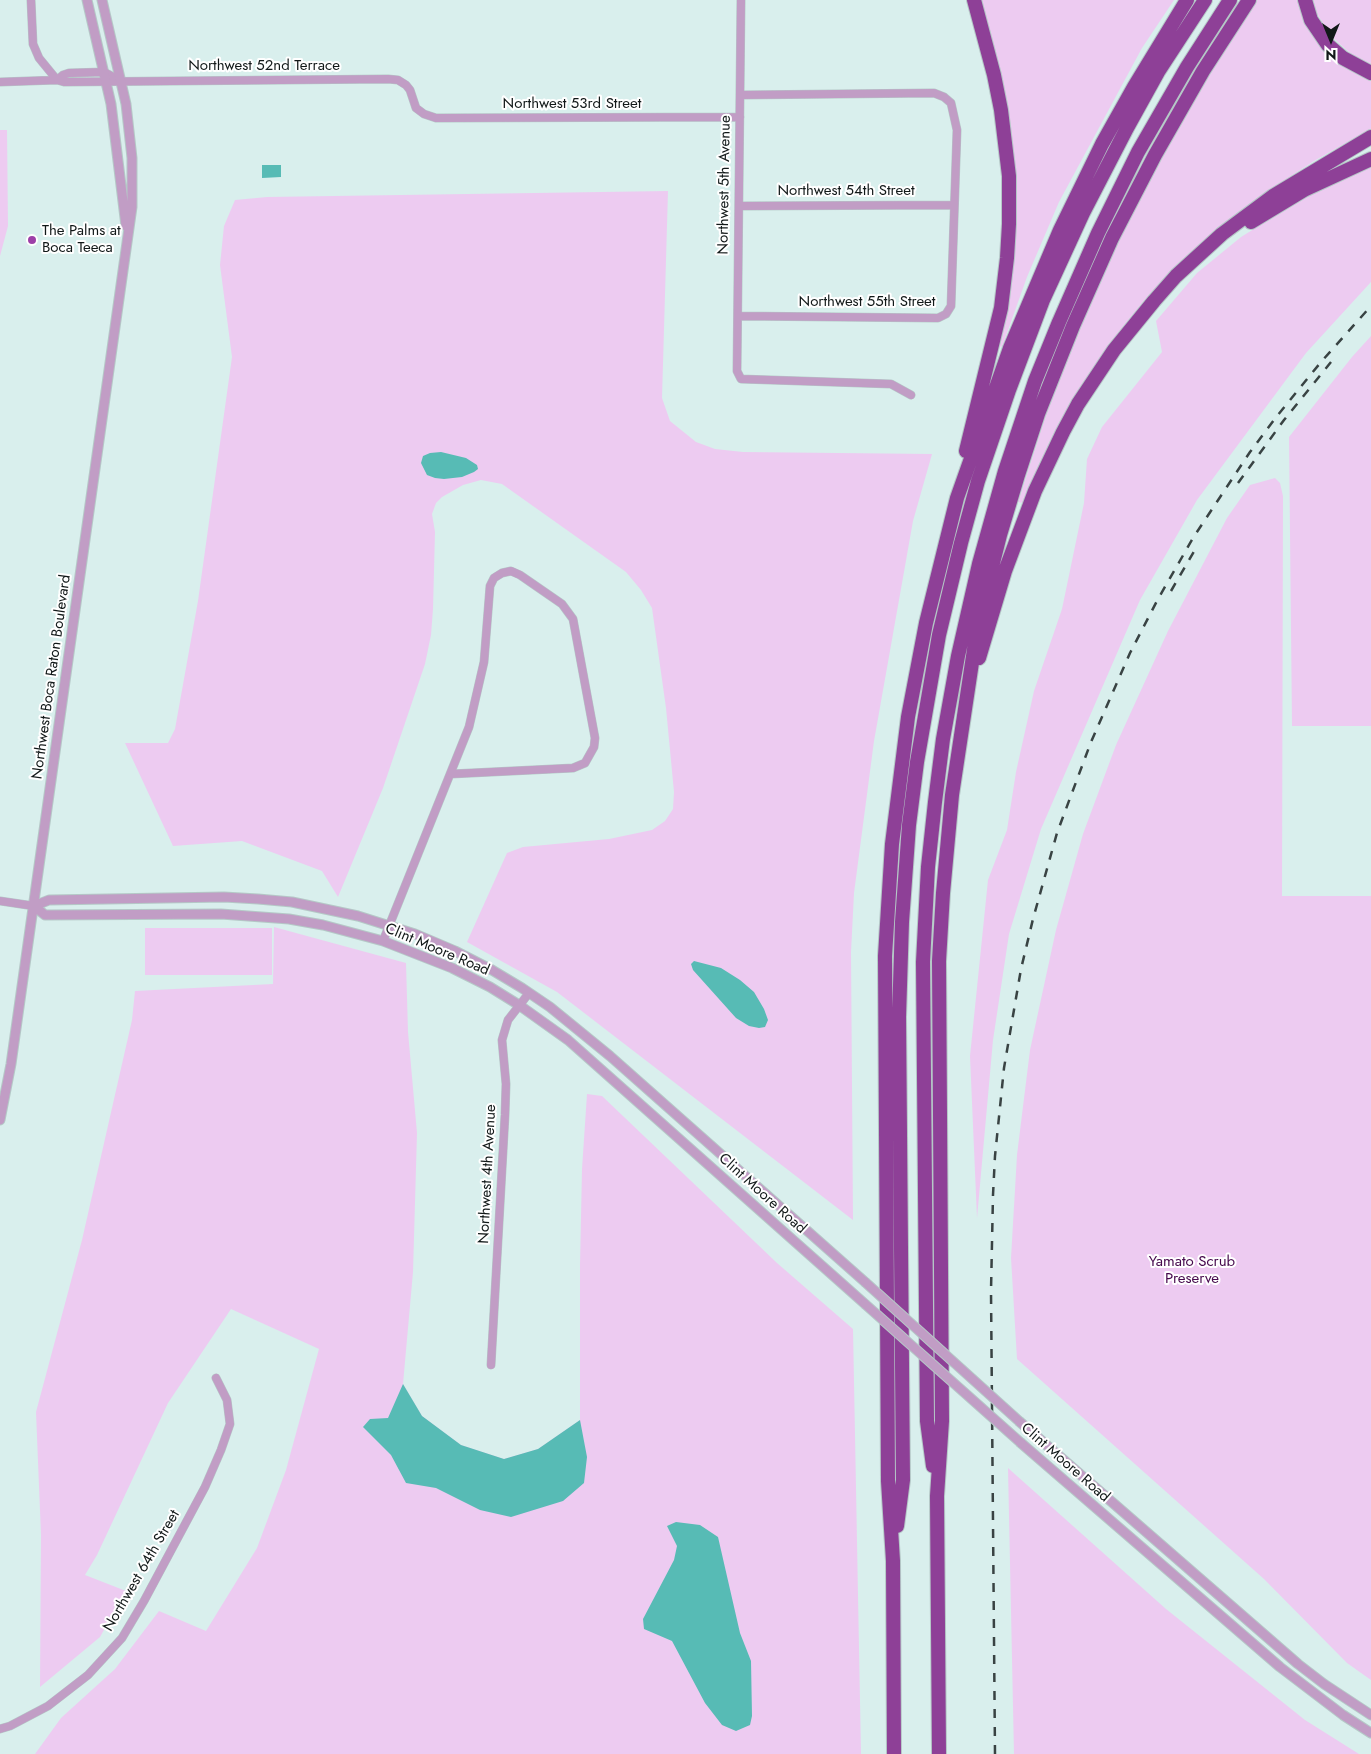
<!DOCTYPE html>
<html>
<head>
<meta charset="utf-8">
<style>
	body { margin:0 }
	#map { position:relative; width:1371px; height:1754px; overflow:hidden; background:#d9efed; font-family:Jost,sans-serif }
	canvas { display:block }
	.north { position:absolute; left:1306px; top:15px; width:50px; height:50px; -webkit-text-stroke:4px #fff; paint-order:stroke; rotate:180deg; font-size:14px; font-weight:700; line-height:20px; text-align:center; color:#111818 }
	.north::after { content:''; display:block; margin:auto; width:18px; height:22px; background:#111818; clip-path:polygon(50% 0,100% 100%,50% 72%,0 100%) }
</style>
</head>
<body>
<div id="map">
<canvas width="1371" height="1754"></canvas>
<div class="north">N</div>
</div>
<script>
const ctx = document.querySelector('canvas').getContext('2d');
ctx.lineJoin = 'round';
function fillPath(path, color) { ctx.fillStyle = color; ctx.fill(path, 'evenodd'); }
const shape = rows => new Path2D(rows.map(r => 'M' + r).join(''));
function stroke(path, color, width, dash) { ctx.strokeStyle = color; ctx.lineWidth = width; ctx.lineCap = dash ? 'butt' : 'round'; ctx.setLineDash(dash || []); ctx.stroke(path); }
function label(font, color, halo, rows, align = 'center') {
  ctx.font = font + ' Jost,sans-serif'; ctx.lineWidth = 4; ctx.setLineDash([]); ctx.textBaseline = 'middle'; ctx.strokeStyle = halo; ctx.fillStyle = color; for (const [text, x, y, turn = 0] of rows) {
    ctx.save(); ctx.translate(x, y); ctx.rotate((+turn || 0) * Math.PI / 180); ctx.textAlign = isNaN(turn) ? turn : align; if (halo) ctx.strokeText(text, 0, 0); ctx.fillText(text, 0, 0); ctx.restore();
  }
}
const green = shape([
	[977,0,1174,0,1142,48,1059,202,1027,277,1002,347,997,345,1013,182],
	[1255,0,1299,0,1329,55,1350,70,1371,79,1371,129,1314,161,1264,194,1235,215,1190,253,1148,296,1125,324,1097,362,1055,431,1033,478,1023,503,1018,502,1050,402,1076,333,1128,218,1198,89],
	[1313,0,1371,0,1371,64,1352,55,1330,35,1316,12],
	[0,130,7,130,8,226,0,256],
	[1371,167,1371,282,1306,353,1197,500,1140,600,1041,829,1009,934,993,1040,977,1218,970,1056,988,880,1007,830,1016,772,1034,691,1062,609,1084,503,1087,459,1102,427,1162,352,1156,321,1197,273,1241,237,1262,224,1316,192],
	[668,191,662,398,670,421,696,442,715,449,743,452,932,454,913,521,874,741,854,893,851,952,853,1220,557,992,467,942,507,853,523,847,609,839,652,830,665,821,673,809,674,792,666,708,652,608,641,590,626,572,502,484,481,480,463,485,442,497,436,503,432,514,435,532,433,609,431,635,425,664,383,788,338,897,322,871,242,841,173,846,125,743,168,743,175,729,198,601,232,357,220,265,224,226,235,200,267,197],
	[1371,336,1371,726,1292,726,1289,437,1352,357],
	[1275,478,1280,483,1283,496,1282,896,1371,896,1371,1680,1347,1663,1264,1579,1017,1359,1011,1258,1017,1155,1030,1050,1056,930,1083,834,1116,745,1168,631,1227,518,1250,485],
	[274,927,406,963,408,1032,417,1133,413,1272,403,1384,422,1416,461,1445,504,1459,538,1449,580,1420,580,1265,582,1169,587,1094,602,1096,777,1263,853,1329,861,1754,35,1754,61,1718,115,1669,159,1611,206,1631,257,1548,286,1470,319,1349,231,1309,168,1403,97,1555,85,1575,126,1591,100,1637,40,1687,41,1535,36,1412,82,1240,132,1020,135,991,273,984],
	[145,928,272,928,272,975,145,975],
	[1008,1468,1166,1609,1305,1720,1359,1754,1014,1754]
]);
const water = shape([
	[262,165,281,165,281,177,262,178],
	[441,452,466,458,477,465,478,469,474,472,462,477,444,479,435,478,427,475,421,463,423,456,430,453],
	[694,961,721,968,740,980,754,992,764,1009,768,1020,765,1027,759,1028,749,1026,736,1018,693,970,691,964],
	[403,1384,422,1416,461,1445,504,1459,538,1449,580,1420,587,1457,584,1483,563,1501,511,1517,480,1510,436,1488,406,1483,391,1455,363,1427,370,1419,388,1418],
	[676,1522,700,1525,718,1537,740,1633,751,1661,752,1716,750,1725,736,1731,722,1725,705,1703,672,1641,644,1629,643,1619,674,1560,677,1546,667,1526]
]);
const minor = shape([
	[31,0,33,44,39,58,57,80,64,82,388,79,398,80,406,85,410,90,416,108,424,114,436,118,740,117],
	[741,0,737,371,741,379,891,384,911,395],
	[57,80,63,75,69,73,104,72,121,81],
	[0,82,57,80],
	[739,206,953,205],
	[738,316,938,318,946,314,951,306,957,130,951,103,944,97,934,93,740,95],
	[0,901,34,906],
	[383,941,469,727,484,662,490,586,494,578,502,573,511,571,520,575,562,604,573,619,595,738,594,747,585,763,573,768,451,774],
	[491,1365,505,1115,506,1084,502,1040,508,1020,529,993],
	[0,1729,10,1726,48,1706,88,1675,122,1638,144,1601,205,1487,221,1450,230,1424,227,1400,216,1378]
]);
const tertiary = shape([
	[87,0,111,104,126,226],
	[34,906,45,915,221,914,289,919,323,925,383,941,452,968,490,987,519,1005,568,1040,865,1304],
	[34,906,49,900,224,897,258,899,292,902,358,916,415,934,455,951,492,970,522,988,550,1007,610,1056,865,1282],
	[0,1120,11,1064,132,207,132,158,126,104,102,0],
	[1020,1422,1298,1664,1324,1684,1371,1715],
	[1021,1443,1280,1667,1343,1715,1371,1733]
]);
const motorway = shape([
	[1305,0,1311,20,1328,45,1343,58,1371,73],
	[1251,222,1304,190,1371,159],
	[966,451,1001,308,1007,258,1009,224,1009,176,1001,110,994,75,974,0],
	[979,658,1005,571,1035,491,1063,432,1078,404,1114,350,1154,301,1176,276,1222,234,1273,196,1371,137],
	[933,1466,927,1421,923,962,928,867,935,802,943,739,958,656,979,564,1005,471,1035,381,1059,322,1098,233,1138,152,1187,67,1230,0],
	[897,1526,903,1480,899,1017,902,922,909,825,917,762,939,635,961,543,978,481,1009,390,1043,300,1083,213,1127,128,1158,72,1205,0],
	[894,1754,893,1561,888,1481,885,956,892,844,908,717,926,623,957,498,1010,348,1060,230,1102,144,1134,87,1187,0],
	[939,1754,937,1496,942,1421,939,961,943,893,952,795,978,623,1000,535,1018,475,1038,414,1073,326,1112,238,1155,155,1203,71,1249,0]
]);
const rail = shape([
	[1238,483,1284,420,1331,362],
	[1171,591,1196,548],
	[995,1754,991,1291,993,1195,995,1156,1004,1068,1021,969,1033,919,1057,833,1091,742,1130,653,1158,599,1193,538,1250,452,1277,416,1321,362,1371,306]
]);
const tertiaryBridge = shape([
	[865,1282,1020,1422],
	[865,1304,1021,1443]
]);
const markers = [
	[32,240,5,"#9d3fa8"]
];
const streetNames = [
	["Northwest 52nd Terrace",264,66],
	["Northwest 53rd Street",572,104],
	["Northwest 5th Avenue",725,185,-89],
	["Northwest 54th Street",846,191],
	["Northwest 55th Street",867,302],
	["Northwest Boca Raton Boulevard",52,677,-82],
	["Clint Moore Road",437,950,23],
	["Northwest 4th Avenue",488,1174,-87],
	["Clint Moore Road",762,1194,42],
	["Clint Moore Road",1065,1463,41],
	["Northwest 64th Street",142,1571,-60]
];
const poiNames = [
	["The Palms at",42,231],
	["Boca Teeca",42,248]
];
const parkNames = [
	["Yamato Scrub",1192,1262],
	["Preserve",1192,1279]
];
fillPath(green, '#edcbf1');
fillPath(water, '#57bbb5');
stroke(minor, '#b5c8c7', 9);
stroke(tertiary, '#b5c8c7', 11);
stroke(motorway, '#b5c8c7', 16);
stroke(minor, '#c19dc5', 8);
stroke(tertiary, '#c19dc5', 9);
stroke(motorway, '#8e4097', 14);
stroke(rail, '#394343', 2.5, [9, 9]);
stroke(tertiaryBridge, '#b5c8c7', 11, []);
stroke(tertiaryBridge, '#c19dc5', 9);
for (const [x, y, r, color] of markers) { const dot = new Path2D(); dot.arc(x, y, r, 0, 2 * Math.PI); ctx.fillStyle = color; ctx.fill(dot); stroke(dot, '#fff', 2); }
label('15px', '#111818', '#fff', streetNames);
label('15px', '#111818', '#fff', poiNames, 'left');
label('15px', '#45084c', '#fff', parkNames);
</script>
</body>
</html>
